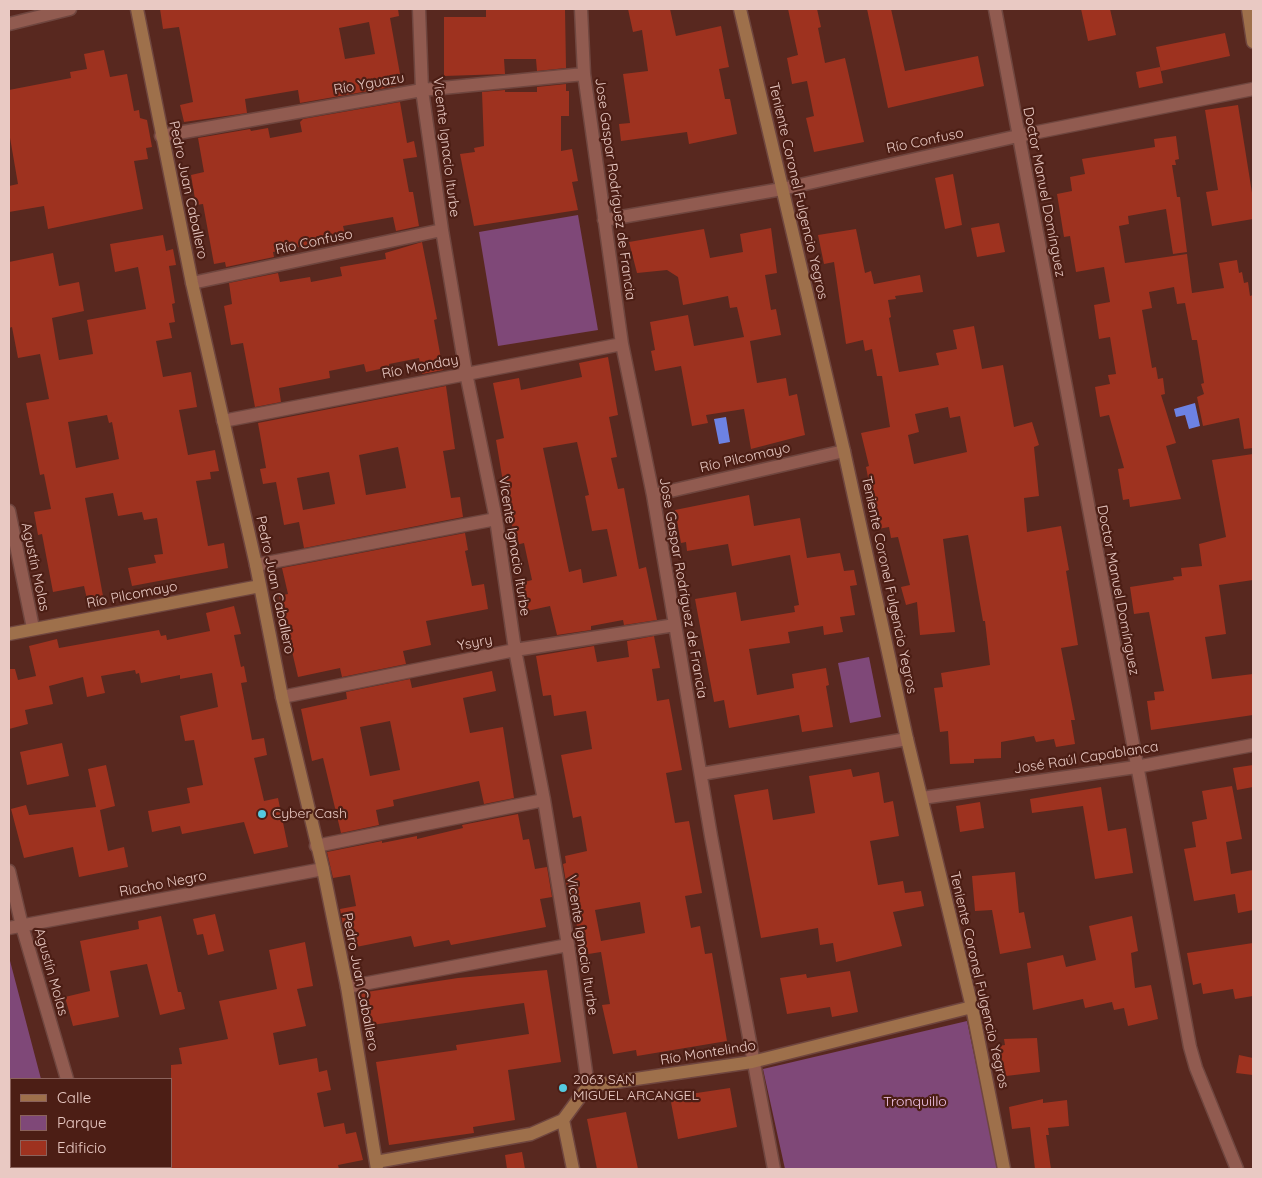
<!DOCTYPE html>
<html>
<head>
<meta charset="utf-8">
<style>
	body { margin:0 }
	#map { position:relative; width:1262px; height:1178px; overflow:hidden; background:#58281f; font-family:Quicksand,sans-serif }
	canvas { display:block }
	.frame { position:absolute; inset:0; border:10px solid #e9c9c3; pointer-events:none }
	.legend { position:absolute; left:10px; top:1078px; width:162px; height:90px; box-sizing:border-box; background:#4c1e15; border:1px solid #8b625b; margin:0; padding:6px 9px; list-style:none; font-size:15px; color:#e9c9c3 }
	.legend li { display:flex; align-items:center; gap:10px; height:25px }
	.legend b { width:25px; border:1px solid #8b625b }
</style>
</head>
<body>
<div id="map">
<canvas width="1262" height="1178"></canvas>
<div class="frame"></div>
<ul class="legend">
<li><b style="height:6px;background:#9e704b"></b>Calle</li>
<li><b style="height:14px;background:#7f4878"></b>Parque</li>
<li><b style="height:14px;background:#9e321f"></b>Edificio</li>
</ul>
</div>
<script>
const ctx = document.querySelector('canvas').getContext('2d');
ctx.lineJoin = 'round';
function fillPath(path, color) { ctx.fillStyle = color; ctx.fill(path, 'evenodd'); }
const shape = rows => new Path2D(rows.map(r => 'M' + r).join(''));
function stroke(path, color, width, dash) { ctx.strokeStyle = color; ctx.lineWidth = width; ctx.lineCap = dash ? 'butt' : 'round'; ctx.setLineDash(dash || []); ctx.stroke(path); }
function label(font, color, halo, rows, align = 'center') {
  ctx.font = font + ' Quicksand,sans-serif'; ctx.lineWidth = 4.5; ctx.setLineDash([]); ctx.textBaseline = 'middle'; ctx.strokeStyle = halo; ctx.fillStyle = color; for (const [text, x, y, turn = 0] of rows) {
    ctx.save(); ctx.translate(x, y); ctx.rotate((+turn || 0) * Math.PI / 180); ctx.textAlign = isNaN(turn) ? turn : align; if (halo) ctx.strokeText(text, 0, 0); ctx.fillText(text, 0, 0); ctx.restore();
  }
}
const green = shape([
	[578,215,598,330,498,346,479,232],
	[869,657,881,717,850,723,838,663],
	[9,957,41,1079,11,1079,11,1145,9,1146],
	[967,1021,998,1169,785,1169,763,1069]
]);
const water = shape([
	[1195,403,1200,426,1189,429,1185,415,1176,417,1174,409],
	[726,417,730,442,719,444,714,419]
]);
const building = shape([
	[160,9,398,9,399,16,390,18,400,74,395,75,397,86,300,103,298,90,245,99,247,113,184,122,180,105,193,102,179,27,163,29],
	[369,22,375,54,345,59,339,28],
	[486,9,565,9,566,68,537,71,536,59,504,59,505,74,444,76,444,17,486,17],
	[628,9,670,9,676,36,721,26,729,67,719,69,725,99,730,99,737,134,689,144,687,132,621,141,619,124,630,123,623,74,648,71,642,30,633,32],
	[788,9,817,9,821,27,818,28,825,63,845,58,864,142,814,152,806,118,814,116,807,81,792,84,787,58,798,55],
	[867,9,891,9,905,71,978,56,984,86,888,108],
	[1081,9,1110,9,1116,35,1088,41],
	[1225,33,1230,56,1161,71,1156,47],
	[104,50,110,77,127,74,134,111,139,110,140,118,147,120,152,147,146,148,148,159,134,161,143,209,48,229,44,206,9,212,9,186,18,184,9,132,9,90,71,78,70,72,87,69,84,54],
	[1160,67,1163,83,1139,88,1136,72],
	[566,84,566,91,569,91,569,116,561,116,561,151,572,149,578,181,572,182,578,210,474,226,460,154,475,152,474,148,484,146,482,92,505,90,505,92,537,92,537,87],
	[400,102,407,143,414,141,417,157,403,159,409,192,413,192,419,226,396,231,393,217,343,226,346,238,273,252,274,257,226,267,225,262,214,264,203,204,196,205,191,175,204,172,198,138,250,129,251,131,268,128,270,138,302,132,300,122,303,119],
	[1238,105,1253,199,1253,219,1212,226,1206,192,1218,190,1205,110],
	[1176,136,1179,159,1175,160,1176,165,1172,165,1177,197,1180,197,1187,252,1173,254,1166,209,1128,216,1129,224,1119,226,1125,263,1187,254,1192,293,1224,288,1219,263,1237,260,1239,273,1242,272,1244,283,1248,282,1250,296,1253,295,1253,448,1244,449,1239,418,1203,426,1197,397,1204,394,1201,384,1204,383,1197,340,1192,340,1185,303,1177,304,1174,287,1149,292,1152,308,1142,310,1152,368,1156,367,1158,379,1163,378,1165,394,1161,395,1176,443,1166,446,1181,499,1130,507,1129,499,1123,500,1118,469,1124,468,1109,415,1100,417,1095,387,1110,384,1108,375,1116,374,1110,337,1099,339,1094,305,1110,302,1104,267,1076,272,1070,236,1064,237,1057,194,1072,191,1070,177,1085,174,1082,159,1155,147,1154,139],
	[953,174,962,225,945,229,935,178],
	[999,223,1005,252,977,257,971,228],
	[771,228,777,273,765,275,771,310,776,309,781,335,750,341,757,383,786,378,789,396,797,394,805,435,751,449,744,409,706,415,708,423,692,426,681,366,655,371,651,351,655,350,650,322,688,315,694,346,744,337,737,307,730,308,728,296,683,305,678,277,667,270,637,273,629,242,704,229,710,258,743,252,740,234],
	[856,229,865,273,871,271,874,284,920,275,923,292,895,296,896,299,888,300,891,317,889,318,899,372,939,365,936,353,957,349,953,330,974,326,982,369,1003,365,1014,427,1032,422,1039,445,1034,447,1039,496,1024,498,1027,532,1061,526,1069,570,1066,571,1078,645,1061,648,1075,720,1071,720,1075,744,1056,747,1054,739,1036,742,1034,736,1001,742,1001,758,974,759,974,763,950,764,948,731,940,732,934,688,943,687,941,673,990,665,985,621,983,621,968,535,943,539,955,632,920,635,917,602,906,605,901,587,910,585,898,537,891,538,889,527,878,529,866,467,869,466,861,433,890,427,882,376,877,376,872,349,865,351,863,340,846,344,834,262,824,264,818,235],
	[948,407,950,418,960,416,967,452,914,464,908,435,919,432,915,414],
	[163,235,166,251,173,249,176,265,169,266,175,303,172,304,175,322,169,323,172,338,156,341,163,377,191,372,197,407,179,410,188,455,215,450,219,471,210,472,211,479,196,481,208,546,224,543,228,568,132,586,128,568,156,563,154,555,163,554,157,518,144,520,142,512,118,516,113,493,85,498,103,596,87,599,84,586,53,592,42,534,38,535,34,512,51,509,44,474,40,475,26,403,49,399,40,354,18,358,12,327,9,328,9,262,53,253,59,286,79,282,84,311,52,318,59,360,93,354,87,320,146,309,138,267,115,272,110,244],
	[107,415,109,423,112,422,119,459,76,468,68,422],
	[422,242,437,319,434,320,443,370,422,374,419,358,389,364,389,367,366,372,364,364,329,371,330,378,279,388,281,402,255,407,243,343,231,345,224,306,232,304,229,283,278,273,280,282,310,277,311,282,342,276,340,267,386,259,385,253],
	[608,357,618,415,609,417,617,457,611,458,618,489,624,488,639,569,646,567,657,620,624,625,623,620,591,626,591,630,557,635,550,606,527,611,521,583,532,580,524,543,516,545,502,476,496,440,504,438,493,383,519,378,521,390,582,377,579,363],
	[577,442,589,495,585,496,592,531,607,529,617,576,583,583,581,569,569,572,543,448],
	[446,386,455,449,443,451,451,498,460,497,463,517,304,548,299,522,284,525,276,482,263,484,260,469,266,468,258,423],
	[398,447,406,488,366,495,359,455],
	[329,472,335,504,303,510,297,478],
	[1253,454,1253,580,1219,585,1226,634,1205,637,1212,679,1253,674,1253,715,1151,730,1147,701,1155,700,1154,692,1164,691,1149,612,1134,614,1130,587,1174,580,1173,577,1182,576,1181,568,1202,566,1199,544,1226,537,1212,460],
	[749,495,754,526,800,518,807,558,840,553,844,571,854,570,857,585,850,586,855,615,840,617,843,632,824,635,823,626,788,632,790,643,749,649,757,695,794,688,792,674,826,668,829,685,826,686,833,727,802,732,799,715,729,728,724,700,714,702,695,599,736,592,741,621,795,612,794,606,799,605,790,555,732,566,728,544,687,551,686,542,681,543,675,510],
	[465,533,468,550,465,551,472,586,484,584,488,609,426,621,431,645,403,651,406,664,342,677,340,668,298,677,279,596,288,594,282,568],
	[234,606,241,634,234,635,241,667,244,666,247,682,241,683,252,740,264,738,267,755,254,758,264,801,278,798,288,847,254,854,244,822,182,834,180,826,152,832,148,811,190,803,187,788,203,785,194,740,185,741,180,716,218,707,212,673,180,679,180,675,141,683,139,673,136,674,135,670,101,676,105,693,87,697,83,677,49,686,53,704,25,710,28,724,9,729,9,669,15,669,18,680,36,676,29,646,57,639,59,648,159,630,161,636,166,635,167,640,210,631,206,613],
	[654,636,660,668,652,669,657,701,669,699,682,770,666,773,675,823,689,821,702,893,685,896,691,928,700,926,705,954,712,953,727,1041,637,1056,636,1050,613,1054,602,1005,610,1004,601,952,582,955,571,893,568,894,563,864,566,863,565,856,587,851,581,816,573,818,561,755,592,749,586,711,554,716,551,695,543,696,536,656,594,646,597,662,629,657,627,641],
	[640,902,645,933,601,941,595,910],
	[492,671,496,691,463,698,470,733,503,727,514,798,484,804,479,781,393,800,394,806,376,810,379,825,341,833,323,758,312,761,301,709,347,699,346,692,410,679,412,688],
	[390,721,400,770,370,776,360,727],
	[62,743,69,776,27,785,20,752],
	[106,765,115,806,100,810,108,851,124,847,128,867,79,877,73,847,24,858,11,809,26,805,29,815,96,807,88,769],
	[1253,765,1253,787,1237,790,1233,768],
	[851,769,853,777,879,772,884,803,893,801,899,836,870,841,878,885,903,881,905,893,921,891,924,906,893,912,902,946,836,962,833,943,820,945,818,928,761,938,734,795,768,789,773,820,815,813,809,776],
	[1232,786,1242,839,1226,842,1231,874,1253,870,1253,910,1238,913,1235,894,1194,901,1184,849,1196,847,1192,822,1207,819,1202,791],
	[1101,787,1108,831,1126,828,1133,873,1095,879,1083,806,1032,813,1030,799],
	[980,802,984,828,960,832,956,806],
	[518,814,523,840,529,839,535,869,547,867,552,897,540,899,546,927,451,945,449,940,414,947,411,936,356,947,354,939,346,941,340,909,356,906,350,875,333,878,327,852,382,841,382,843,417,836,417,839,463,828,462,825],
	[1015,872,1019,913,1024,912,1031,948,1000,954,992,910,975,911,972,876],
	[215,914,224,951,208,955,203,934,197,935,193,919],
	[161,916,178,992,181,992,185,1009,160,1015,147,964,110,971,119,1017,73,1026,65,997,90,991,80,941,139,929,138,921],
	[1132,916,1138,951,1131,953,1135,988,1151,985,1158,1019,1128,1026,1124,1008,1114,1010,1112,1002,1085,1008,1083,999,1033,1010,1027,963,1063,955,1066,967,1096,960,1089,926],
	[305,942,313,986,297,989,306,1026,273,1033,279,1065,317,1058,319,1072,327,1070,331,1090,317,1093,324,1127,344,1123,346,1134,356,1132,363,1160,338,1165,339,1169,171,1169,171,1065,182,1064,179,1048,228,1039,219,1001,277,989,269,950],
	[1253,943,1253,996,1235,999,1233,989,1203,994,1201,983,1193,985,1187,953],
	[547,970,561,1062,508,1070,515,1120,473,1127,474,1133,389,1145,376,1062,457,1050,456,1045,529,1034,524,1003,365,1026,360,993,458,978],
	[850,971,858,1012,832,1017,830,1007,787,1014,780,978,806,974,807,978],
	[1037,1038,1040,1072,1006,1076,998,1046,1005,1045,1004,1039],
	[1239,1055,1253,1058,1253,1075,1236,1073],
	[730,1088,737,1127,678,1139,670,1097],
	[1043,1099,1043,1103,1067,1100,1069,1126,1048,1128,1049,1135,1046,1135,1051,1169,1035,1169,1030,1127,1012,1129,1009,1107],
	[626,1112,638,1169,597,1169,587,1119],
	[522,1152,525,1169,507,1169,505,1155]
]);
const path = shape([
	[9,1162,11,1161]
]);
const street = shape([
	[419,9,422,90,442,230,466,373,496,519,515,650,544,800,568,945,588,1086],
	[581,9,584,74,622,344,653,495,711,836,774,1169],
	[995,9,1190,1047,1196,1068,1237,1169],
	[9,24,70,9],
	[161,136,422,90,584,74],
	[604,220,782,189,1018,136,1253,89],
	[192,283,442,230],
	[223,421,622,344],
	[653,495,844,451],
	[9,511,33,628],
	[256,565,496,519],
	[282,697,515,650,675,625],
	[701,774,907,739],
	[922,798,1136,767,1253,745],
	[316,846,544,800],
	[9,871,22,926,67,1079],
	[9,928,323,869],
	[347,987,568,945],
	[92,1167,92,1169]
]);
const secondary = shape([
	[137,9,192,283,256,565,282,697,323,869,347,987,377,1169],
	[740,9,844,451,907,739,972,1007,1004,1169],
	[1248,9,1253,42],
	[9,634,260,586],
	[563,1120,573,1169],
	[376,1162,531,1134,563,1120,588,1086,752,1062,972,1007]
]);
const markers = [
	[262,814,5,"#55cae0"],
	[563,1088,5,"#55cae0"]
];
const streetNames = [
	["Río Yguazu",369,84,-10],
	["Río Confuso",925,141,-12],
	["Vicente Ignacio Iturbe",446,147,83],
	["Jose Gaspar Rodríguez de Francia",615,189,82],
	["Pedro Juan Caballero",188,190,78],
	["Teniente Coronel Fulgencio Yegros",798,191,77],
	["Doctor Manuel Domínguez",1044,192,79],
	["Río Confuso",314,242,-12],
	["Río Monday",420,367,-11],
	["Río Pilcomayo",745,458,-13],
	["Vicente Ignacio Iturbe",514,546,81],
	["Agustín Molas",35,567,78],
	["Pedro Juan Caballero",275,585,78],
	["Teniente Coronel Fulgencio Yegros",889,585,78],
	["Jose Gaspar Rodríguez de Francia",683,588,80],
	["Doctor Manuel Domínguez",1118,590,79],
	["Río Pilcomayo",132,595,-11],
	["Ysyry",475,643,-11],
	["José Raúl Capablanca",1086,758,-9],
	["Riacho Negro",163,884,-11],
	["Vicente Ignacio Iturbe",582,945,81],
	["Agustín Molas",51,972,74],
	["Teniente Coronel Fulgencio Yegros",979,980,77],
	["Pedro Juan Caballero",360,982,79],
	["Río Montelindo",708,1053,-9]
];
const poiNames = [
	["Cyber Cash",272,814],
	["2063 SAN",573,1080],
	["MIGUEL ARCANGEL",573,1096]
];
const parkNames = [
	["Tronquillo",915,1102]
];
fillPath(green, '#7f4878');
fillPath(water, '#6d82e3');
fillPath(building, '#9e321f');
stroke(street, '#6f463f', 15);
stroke(secondary, '#6f463f', 15);
stroke(path, '#855a52', 3, [2.5, 2.5]);
stroke(street, '#915b50', 12);
stroke(secondary, '#9e704b', 12);
for (const [x, y, r, color] of markers) { const dot = new Path2D(); dot.arc(x, y, r, 0, 2 * Math.PI); ctx.fillStyle = color; ctx.fill(dot); stroke(dot, '#4c1e15', 2); }
label('14px', '#e9c9c3', '#4c1e15', streetNames);
label('14px', '#e9c9c3', '#4c1e15', poiNames, 'left');
label('14px', '#f3c6eb', '#4c1e15', parkNames);
</script>
</body>
</html>
